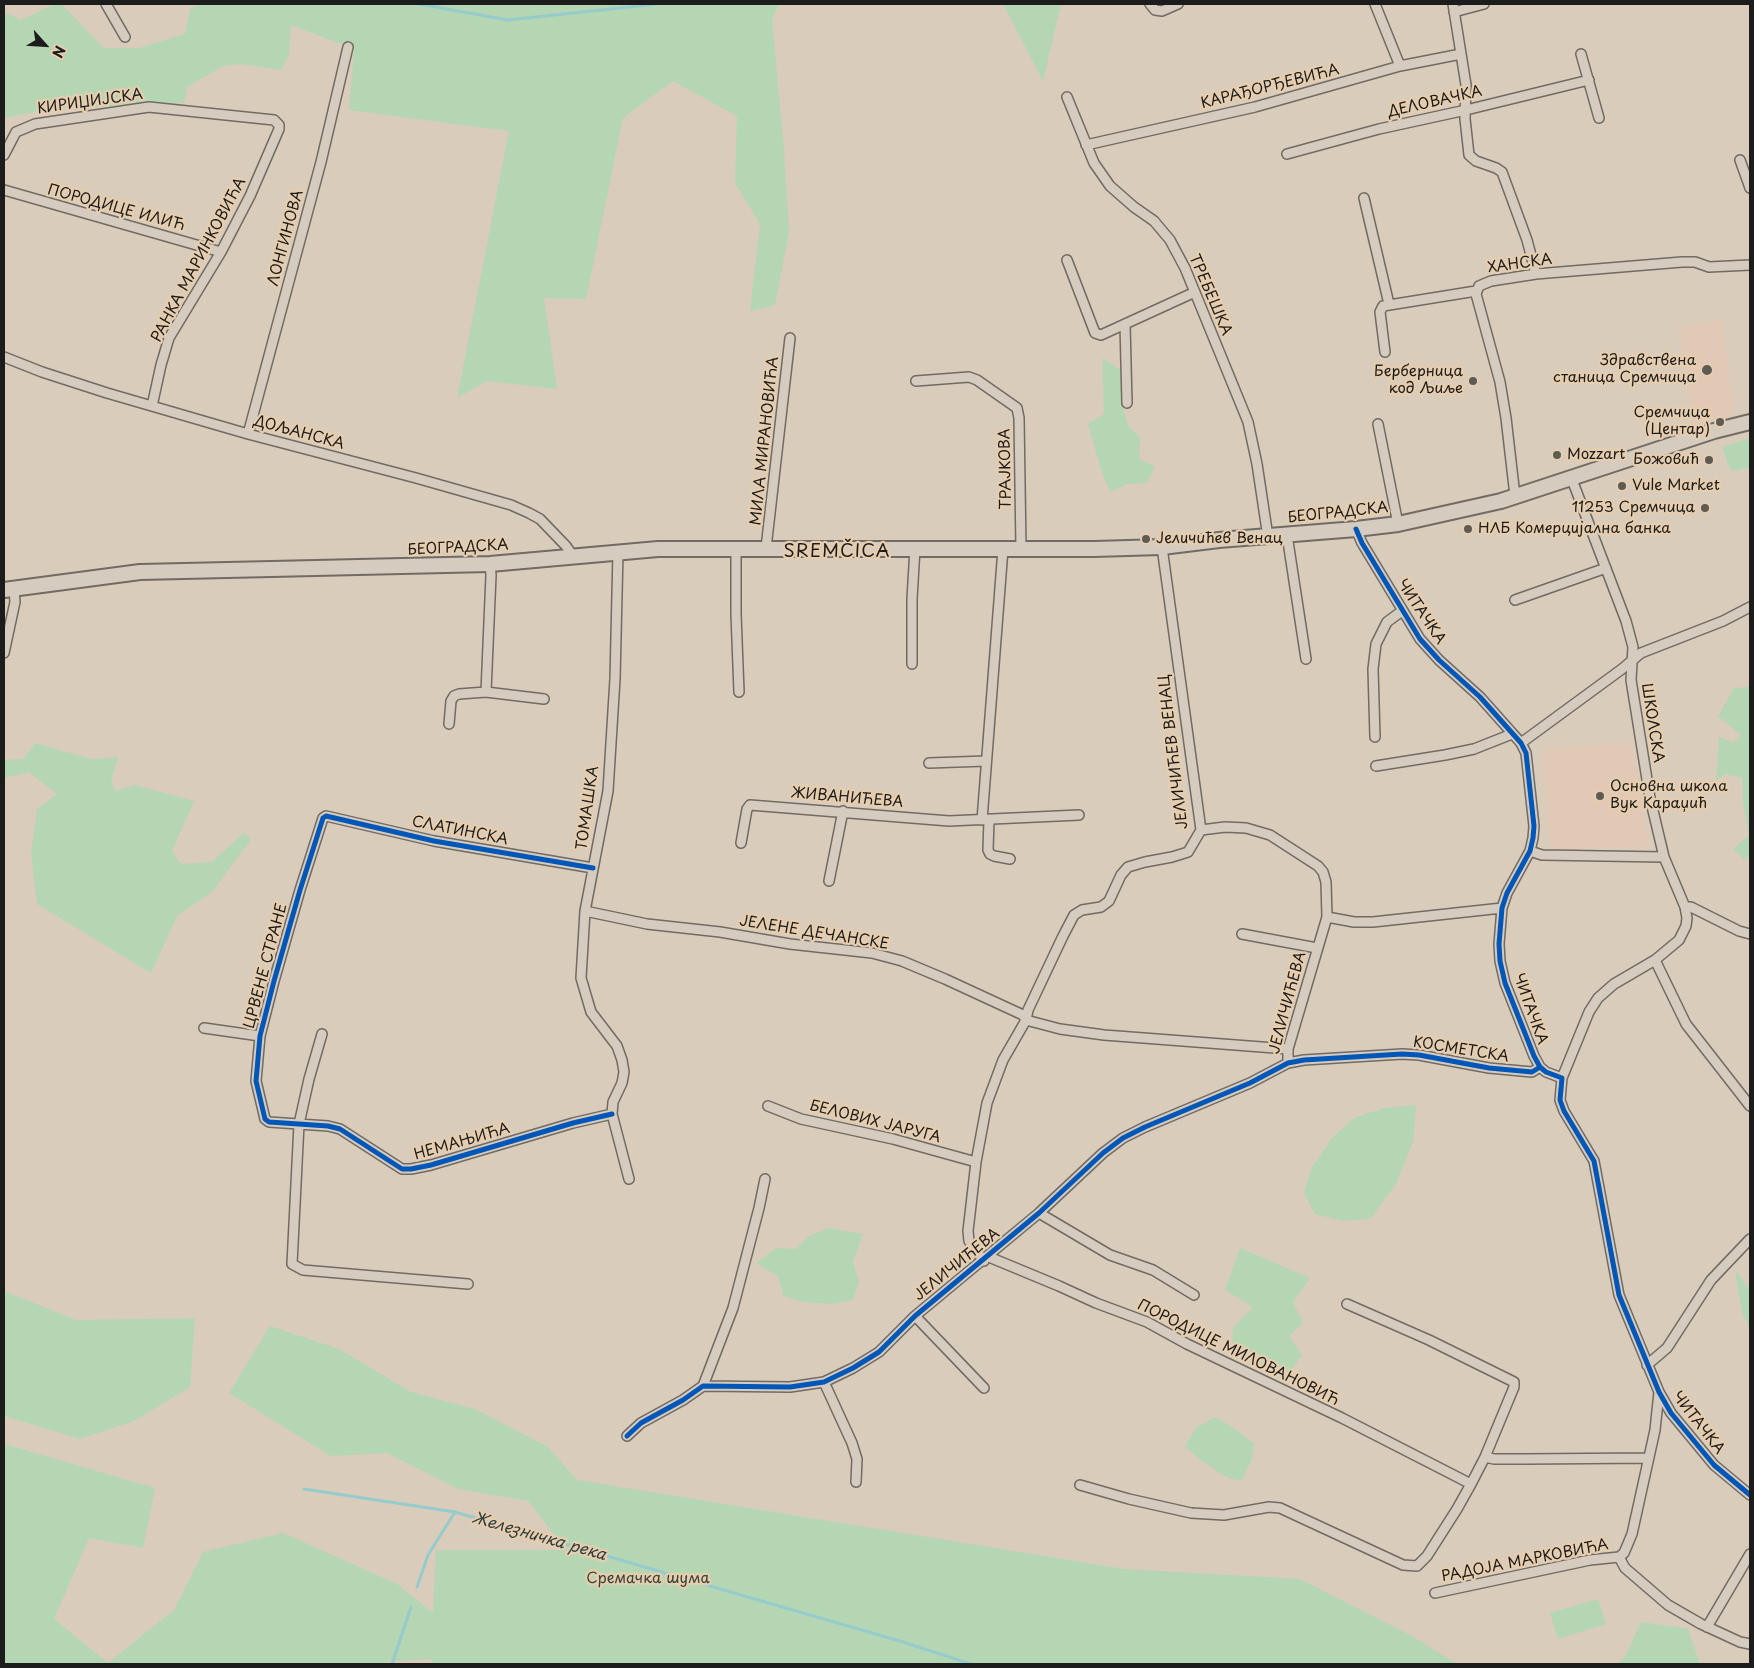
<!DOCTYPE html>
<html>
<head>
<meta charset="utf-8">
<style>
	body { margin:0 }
	#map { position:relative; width:1754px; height:1668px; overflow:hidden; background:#d9ccbb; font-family:"Playpen Sans",sans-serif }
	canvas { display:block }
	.frame { position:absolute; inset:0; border:5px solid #1c1c1c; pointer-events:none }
	.north { position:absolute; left:20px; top:20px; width:50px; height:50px; -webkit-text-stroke:4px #e6cdae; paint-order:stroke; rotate:116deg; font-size:14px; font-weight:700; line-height:20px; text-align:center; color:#1c1c1c }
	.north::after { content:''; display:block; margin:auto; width:18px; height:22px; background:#1c1c1c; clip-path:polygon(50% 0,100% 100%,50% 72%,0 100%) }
</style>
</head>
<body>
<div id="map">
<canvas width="1754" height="1668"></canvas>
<div class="frame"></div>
<div class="north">N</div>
</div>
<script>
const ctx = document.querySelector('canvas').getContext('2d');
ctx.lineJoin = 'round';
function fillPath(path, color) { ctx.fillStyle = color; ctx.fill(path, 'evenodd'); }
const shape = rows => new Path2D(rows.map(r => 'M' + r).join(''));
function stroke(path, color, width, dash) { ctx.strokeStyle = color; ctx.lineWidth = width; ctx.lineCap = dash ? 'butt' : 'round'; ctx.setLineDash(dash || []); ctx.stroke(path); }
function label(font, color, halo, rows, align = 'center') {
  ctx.font = font + ' "Playpen Sans",sans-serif'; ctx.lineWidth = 4.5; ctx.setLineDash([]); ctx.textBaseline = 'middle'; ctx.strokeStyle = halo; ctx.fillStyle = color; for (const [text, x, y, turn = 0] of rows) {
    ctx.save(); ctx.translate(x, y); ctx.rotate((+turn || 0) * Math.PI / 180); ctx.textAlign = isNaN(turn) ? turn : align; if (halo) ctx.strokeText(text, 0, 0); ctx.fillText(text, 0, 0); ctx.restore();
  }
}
const built = shape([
	[1722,320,1734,414,1694,424,1678,327],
	[1633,742,1649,847,1551,849,1542,750]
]);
const green = shape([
	[55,4,61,4,104,48,139,48,185,34,190,9,199,4,779,4,772,20,784,150,789,232,775,305,750,311,760,224,735,183,737,116,673,81,623,118,586,299,544,298,557,389,487,381,457,398,509,131,349,110,354,49,291,25,289,55,281,70,240,64,223,66,187,87,184,103,50,109,4,118,4,12,21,20],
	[1003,4,1061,4,1043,81,1016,29],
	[1102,358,1122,371,1124,412,1129,427,1140,437,1139,459,1155,466,1147,483,1127,484,1110,492,1100,466,1088,424,1104,414],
	[1750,438,1750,467,1736,471,1730,469,1722,447],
	[1750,687,1750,854,1745,860,1733,849,1749,835,1743,803,1742,778,1726,774,1716,780,1719,737,1734,743,1741,735,1718,716,1734,688],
	[35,743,91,759,118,757,111,782,116,791,135,785,194,801,172,851,181,864,212,862,244,833,251,839,212,892,177,916,151,973,37,904,31,853,37,809,57,794,29,772,4,778,4,760,23,759],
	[1416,1105,1413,1142,1396,1184,1370,1219,1343,1221,1315,1214,1304,1193,1311,1169,1332,1138,1354,1118,1384,1108],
	[829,1228,863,1234,853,1262,859,1282,853,1300,830,1304,805,1302,783,1296,779,1277,756,1263,776,1248,796,1249,809,1236],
	[1240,1248,1310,1278,1293,1302,1303,1323,1289,1336,1302,1355,1288,1374,1266,1373,1232,1350,1233,1328,1253,1307,1225,1290],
	[1735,1270,1750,1290,1750,1330,1742,1312],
	[4,1291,76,1320,195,1318,190,1387,134,1421,80,1439,4,1416],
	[270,1326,339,1349,411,1392,475,1409,548,1447,577,1480,1124,1569,1300,1579,1412,1636,1457,1664,432,1664,432,1659,386,1662,386,1664,4,1664,4,1444,155,1488,143,1548,89,1538,54,1619,108,1663,174,1610,203,1552,283,1533,397,1584,433,1613,436,1550,566,1550,528,1501,458,1489,387,1453,331,1456,229,1393],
	[1215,1417,1229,1425,1254,1443,1252,1459,1241,1481,1226,1477,1198,1458,1185,1446,1196,1428],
	[1598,1599,1606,1624,1558,1639,1550,1613],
	[1641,1622,1688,1629,1700,1664,1617,1664,1625,1657]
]);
const stream = shape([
	[419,4,508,20,657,4],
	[304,1489,455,1512,903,1642,971,1664],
	[417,1587,428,1555,455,1512],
	[392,1664,411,1607]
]);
const street = shape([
	[106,4,125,37],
	[1150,4,1155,10,1162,11,1178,4],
	[1375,4,1400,66],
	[1453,4,1466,85,1465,119,1469,155,1476,161,1496,168,1502,172,1527,240,1536,274],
	[1454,12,1484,4],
	[1581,54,1599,118],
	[1067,97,1094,163,1110,186,1134,207,1154,221,1170,240,1185,268,1248,422,1257,464,1268,537],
	[1086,145,1255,107,1400,66,1461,54],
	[1287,154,1379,129,1466,110,1589,80],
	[4,155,16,132,35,124,149,107,274,120,279,125,279,129,250,196,221,252,169,338,161,365,152,406],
	[1740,160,1750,188],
	[4,190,221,252],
	[1364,198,1389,304],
	[1067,260,1095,333,1101,335,1195,292],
	[1125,324,1127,403],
	[1385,352,1380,312,1383,306,1476,291],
	[4,357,42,372,107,393,248,434,416,478,511,505,529,513,540,519,566,546,573,556],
	[916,381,969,377,977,380,1017,408,1019,418,1021,549],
	[1378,424,1398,524],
	[248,434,321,162,348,47],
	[1571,477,1626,621,1633,647,1631,680,1650,798,1664,857,1685,907,1691,907,1739,931,1750,934],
	[1515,496,1506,418,1500,382,1476,294,1479,286,1491,281,1536,274,1682,262,1695,262,1709,267,1750,265],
	[1356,529,1362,543,1420,639,1439,660,1480,697,1521,743,1526,753,1534,826,1533,838,1530,851,1507,893,1502,908,1499,944,1500,961,1505,983,1534,1056,1540,1067,1546,1072,1562,1078,1560,1100,1564,1111,1594,1161,1619,1295,1659,1392,1671,1413,1714,1465,1750,1495],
	[1287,535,1306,659],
	[736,548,736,614,739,692],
	[766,548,790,338],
	[618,552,615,679,608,791,585,911,581,978,591,1012,617,1046,622,1060,624,1072,622,1083,613,1102,612,1114,629,1179],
	[1515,600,1606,568],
	[4,653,15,602,14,589],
	[912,664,912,599,915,548],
	[486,692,491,575,490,564],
	[449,724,451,701,454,696,459,694,486,692,544,699],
	[1375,737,1373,669,1376,644,1387,622,1402,611],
	[1521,743,1622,669,1641,653,1723,621,1750,607],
	[929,763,986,761],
	[1376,766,1445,755,1474,749,1512,734],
	[982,820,1003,549],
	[989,820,988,850,990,854,994,856,1010,859],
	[1201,830,1225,827,1246,828,1270,835,1318,866,1323,872,1326,882,1327,917,1288,1049,1288,1063],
	[741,843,747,809,750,805,949,821,1079,815],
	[1530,851,1542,855,1664,857],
	[593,868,434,841,326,816,323,818,300,890,274,981,260,1036,256,1081,265,1119,269,1122,328,1126,340,1129,402,1169,411,1169,431,1165,573,1123,612,1114],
	[829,881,843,811],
	[585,911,647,924,720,932,790,944,872,953,902,961,945,979,1023,1015,1026,1020],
	[1327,917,1354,922,1373,922,1502,908],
	[1242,934,1317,948],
	[1655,960,1686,1024,1750,1106],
	[1026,1020,1060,1029,1104,1035,1288,1049],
	[204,1028,260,1036],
	[322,1034,309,1079,299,1124,292,1264,303,1270,468,1284],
	[1562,1078,1589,1012,1598,998,1614,984,1655,960,1679,940,1686,926,1687,918,1685,907],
	[768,1106,801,1119,893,1139,976,1162],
	[1039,1213,1110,1255,1153,1270,1194,1295],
	[989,1257,1059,1286,1096,1303,1147,1322,1187,1344,1342,1418,1471,1484],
	[984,1261,969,1241,968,1231,976,1162,987,1103,1003,1060,1026,1020,1028,1010,1063,936,1074,915,1082,910,1101,907,1109,901,1121,875,1128,867,1145,862,1172,857,1188,852,1201,830,1162,547],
	[915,1316,984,1388],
	[1647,1365,1667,1348,1711,1280,1750,1239],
	[824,1382,852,1443,857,1459,856,1482],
	[703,1386,733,1308,759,1208,765,1179],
	[627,1436,641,1423,683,1400,703,1386,790,1387,824,1382,853,1368,879,1352,915,1316,1039,1213,1103,1153,1123,1138,1145,1127,1250,1083,1288,1063,1304,1060,1402,1054,1419,1055,1489,1068,1532,1072,1540,1067],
	[1485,1457,1494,1459,1526,1459,1649,1458],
	[1080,1485,1129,1499,1191,1513,1224,1515,1269,1507,1280,1508,1403,1565,1417,1566,1427,1556,1457,1509,1471,1484,1485,1457,1514,1387,1514,1382,1429,1340,1347,1304],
	[1619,1557,1624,1553,1632,1534,1655,1430,1659,1392],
	[1619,1557,1625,1568,1668,1605,1701,1624,1740,1642,1750,1644],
	[1435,1593,1590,1560,1619,1557],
	[1707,1627,1750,1554]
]);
const secondary = shape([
	[4,590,140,572,490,564,658,549,1094,549,1162,547,1219,540,1356,529,1398,524,1501,501,1714,431,1750,422]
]);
const cycleway = shape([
	[1356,529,1362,543,1420,639,1439,660,1480,697,1521,743,1526,753,1534,826,1533,838,1530,851,1507,893,1502,908,1499,944,1500,961,1505,983,1534,1056,1540,1067,1546,1072,1562,1078,1560,1100,1564,1111,1594,1161,1619,1295,1659,1392,1671,1413,1714,1465,1750,1495],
	[593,868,434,841,326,816,323,818,300,890,274,981,260,1036,256,1081,265,1119,269,1122,328,1126,340,1129,402,1169,411,1169,431,1165,573,1123,612,1114],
	[627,1436,641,1423,683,1400,703,1386,790,1387,824,1382,853,1368,879,1352,915,1316,1039,1213,1103,1153,1123,1138,1145,1127,1250,1083,1288,1063,1304,1060,1402,1054,1419,1055,1489,1068,1532,1072,1540,1067]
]);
const markers = [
	[1707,370,6,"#5e5a54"],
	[1473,381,5,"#5e5a54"],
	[1720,422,5,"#5e5a54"],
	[1557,455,5,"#5e5a54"],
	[1709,460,5,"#5e5a54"],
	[1622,486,5,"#5e5a54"],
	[1705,508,5,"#5e5a54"],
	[1468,529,5,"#5e5a54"],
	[1146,539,5,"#5e5a54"],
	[1600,796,5,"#5e5a54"]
];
const streetNames = [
	["КАРАЂОРЂЕВИЋА",1270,87,-14],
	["КИРИЏИЈСКА",90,102,-8],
	["ДЕЛОВАЧКА",1435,102,-13],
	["ПОРОДИЦЕ ИЛИЋ",116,208,15],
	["ЛОНГИНОВА",286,238,-75],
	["РАНКА МАРИНКОВИЋА",199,260,-62],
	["ХАНСКА",1520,264,-8],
	["ТРЕБЕШКА",1210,295,67],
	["ДОЉАНСКА",299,433,15],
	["МИЛА МИРАНОВИЋА",765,441,-84],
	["ТРАЈКОВА",1006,469,-91],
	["БЕОГРАДСКА",1338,513,-6],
	["БЕОГРАДСКА",458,548,-3],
	["ЧИТАЧКА",1421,612,56],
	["ШКОЛСКА",1652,723,81],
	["ЈЕЛИЧИЋЕВ ВЕНАЦ",1174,752,-97],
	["ЖИВАНИЋЕВА",847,798,5],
	["ТОМАШКА",588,808,-82],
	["СЛАТИНСКА",460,831,11],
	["ЈЕЛЕНЕ ДЕЧАНСКЕ",814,933,9],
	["ЦРВЕНЕ СТРАНЕ",266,966,-75],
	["ЈЕЛИЧИЋЕВА",1288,1003,-75],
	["ЧИТАЧКА",1530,1009,70],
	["КОСМЕТСКА",1461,1050,9],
	["БЕЛОВИХ ЈАРУГА",875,1122,14],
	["НЕМАЊИЋА",462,1142,-16],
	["ЈЕЛИЧИЋЕВА",957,1265,-39],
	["ПОРОДИЦЕ МИЛОВАНОВИЋ",1238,1353,26],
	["ЧИТАЧКА",1698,1423,52],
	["РАДОЈА МАРКОВИЋА",1525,1561,-11]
];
const poiNames = [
	["Здравствена",1696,361],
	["станица Сремчица",1696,378],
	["Берберница",1463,372],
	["код Љиље",1463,389],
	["Сремчица",1710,413],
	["(Центар)",1710,430],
	["Mozzart",1567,455,"left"],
	["Божовић",1699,460],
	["Vule Market",1632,486,"left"],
	["11253 Сремчица",1695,508],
	["НЛБ Комерцијална банка",1478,529,"left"],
	["Јеличићев Венац",1156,539,"left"],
	["Основна школа",1610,787,"left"],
	["Вук Караџић",1610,804,"left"]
];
const parkNames = [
	["Сремачка шума",648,1579]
];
const waterNames = [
	["Железничка река",539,1537,16]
];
const quarterNames = [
	["SREMČICA",837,552]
];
fillPath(built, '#e2c9b5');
fillPath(green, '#b4d6b3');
stroke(stream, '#96cbcc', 3);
stroke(street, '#716b64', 12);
stroke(secondary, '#716b64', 18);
stroke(street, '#d5cbbf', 9);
stroke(secondary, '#d5cbbf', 14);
stroke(cycleway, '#0057b8', 5);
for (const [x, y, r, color] of markers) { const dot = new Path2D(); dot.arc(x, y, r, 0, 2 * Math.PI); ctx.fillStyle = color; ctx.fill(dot); stroke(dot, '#e6cdae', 2); }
label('15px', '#1c1c1c', '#e6cdae', streetNames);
label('15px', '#1c1c1c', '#e6cdae', poiNames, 'right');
label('15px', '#344339', '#e6cdae', parkNames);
label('italic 16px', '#2f3f41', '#e6cdae', waterNames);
ctx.letterSpacing = '1px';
label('18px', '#1c1c1c', '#e6cdae', quarterNames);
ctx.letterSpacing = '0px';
</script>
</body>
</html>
